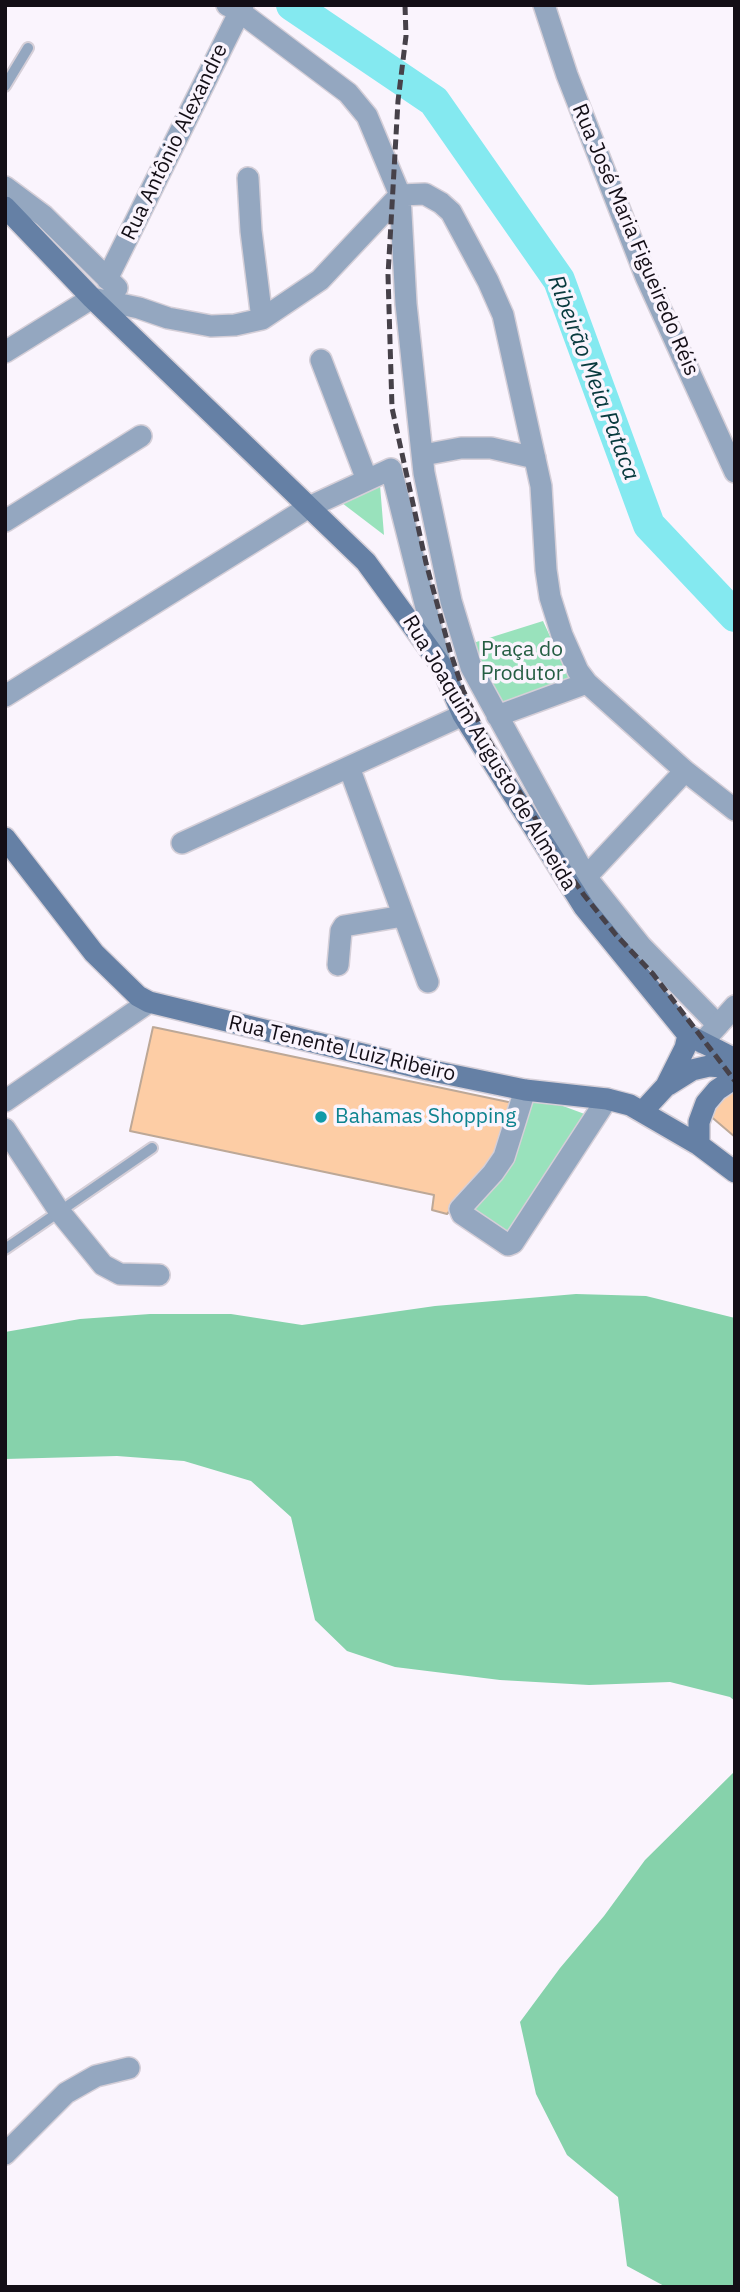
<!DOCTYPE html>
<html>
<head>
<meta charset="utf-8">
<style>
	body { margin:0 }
	#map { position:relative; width:740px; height:2292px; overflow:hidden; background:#faf4fd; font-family:"IBM Plex Sans",sans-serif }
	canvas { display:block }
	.frame { position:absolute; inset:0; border:7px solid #130e16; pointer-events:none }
</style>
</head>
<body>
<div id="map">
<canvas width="740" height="2292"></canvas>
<div class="frame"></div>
</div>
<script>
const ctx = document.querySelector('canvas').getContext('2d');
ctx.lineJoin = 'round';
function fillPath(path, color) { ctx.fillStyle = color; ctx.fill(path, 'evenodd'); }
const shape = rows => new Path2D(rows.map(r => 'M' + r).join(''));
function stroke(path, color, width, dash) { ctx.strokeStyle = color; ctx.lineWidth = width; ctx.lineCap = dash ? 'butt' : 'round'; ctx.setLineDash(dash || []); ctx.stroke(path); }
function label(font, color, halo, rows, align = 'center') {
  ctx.font = font + ' "IBM Plex Sans",sans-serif'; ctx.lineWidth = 7; ctx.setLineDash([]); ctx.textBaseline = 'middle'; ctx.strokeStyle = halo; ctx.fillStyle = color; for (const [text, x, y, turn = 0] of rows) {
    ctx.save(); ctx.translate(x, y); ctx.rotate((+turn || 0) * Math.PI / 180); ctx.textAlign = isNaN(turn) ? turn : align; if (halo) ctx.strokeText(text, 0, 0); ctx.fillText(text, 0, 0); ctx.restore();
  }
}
const green = shape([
	[380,485,384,535,342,503],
	[543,621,570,680,502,705,473,643],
	[526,1099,563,1106,590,1116,504,1236,470,1212]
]);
const forest = shape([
	[576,1294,646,1296,735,1318,735,1701,730,1697,670,1682,589,1685,500,1680,395,1667,347,1651,315,1620,291,1517,251,1481,184,1461,117,1456,5,1459,5,1332,80,1319,150,1314,231,1314,302,1325,435,1306],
	[735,1771,735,2284,729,2287,666,2287,627,2266,618,2197,567,2155,536,2094,520,2022,560,1968,604,1916,645,1860]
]);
const river = shape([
	[292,5,434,101,559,280,649,525,735,616]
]);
const building = shape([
	[153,1027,513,1103,499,1152,447,1214,432,1210,434,1195,130,1131,153,1027],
	[733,1086,735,1087,735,1137,708,1114,733,1086]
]);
const service = shape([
	[5,86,28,48],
	[5,1249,152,1148]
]);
const minor = shape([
	[227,5,239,11,348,93,367,116,400,195,406,304,424,473,451,601,471,667,586,877,641,946,718,1025],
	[248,178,251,231,262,319],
	[5,187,44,216,117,288],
	[400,195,425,194,441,203,451,212,488,281,503,315,541,486,546,570,550,597,562,635,578,671,587,683,685,771,735,810],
	[107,279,243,5],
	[5,352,92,298,139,308,168,318,211,326,235,325,262,319,320,280,400,195],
	[321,360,367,480],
	[423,455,461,448,491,448,535,458],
	[5,521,141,436],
	[5,696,309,507,391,469,440,663],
	[497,716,587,683],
	[349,767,428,982],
	[182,843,463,715],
	[586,877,685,771],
	[338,965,341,931,344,926,403,916],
	[525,1090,504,1157,493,1173,460,1209,462,1214,508,1245,513,1243,607,1099],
	[5,1101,149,1002],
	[5,1129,59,1211,103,1265,120,1274,159,1275],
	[5,2154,66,2093,96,2076,129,2068]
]);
const tertiary = shape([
	[544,5,567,75,646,277,735,472],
	[702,1043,735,1006]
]);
const secondary = shape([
	[5,207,92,298,366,562,441,665,463,715,584,907,688,1035,735,1059],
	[5,838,94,953,138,996,149,1002,428,1070,525,1090,607,1099,630,1105,699,1145,735,1172],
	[668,1085,692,1070,709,1066,735,1068],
	[643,1111,666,1086,685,1048,688,1035],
	[699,1145,699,1122,706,1103,717,1090,735,1078]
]);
const rail = shape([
	[405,5,406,36,398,101,388,275,392,408,426,563,450,651,463,690,482,729,563,865,584,895,616,935,653,974,735,1081]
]);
const markers = [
	[321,1117,7,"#0f9aa8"]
];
const streetNames = [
	["Rua Antônio Alexandre",175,142,-64],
	["Rua José Maria Figueiredo Réis",635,240,67],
	["Rua Joaquim Augusto de Almeida",489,753,59],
	["Rua Tenente Luiz Ribeiro",342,1049,13]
];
const parkNames = [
	["Praça do",522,650],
	["Produtor",522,674]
];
const cultureNames = [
	["Bahamas Shopping",335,1117]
];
const waterNames = [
	["Ribeirão Meia Pataca",593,378,69]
];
fillPath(green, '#99e2bc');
fillPath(forest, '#86d2ab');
stroke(river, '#84e9f0', 32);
fillPath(building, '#fdcda5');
stroke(building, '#bda897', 2);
stroke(service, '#d5cfd8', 14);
stroke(minor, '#d5cfd8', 24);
stroke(tertiary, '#d5cfd8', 24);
stroke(secondary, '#d5cfd8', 24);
stroke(service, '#94a7c0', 10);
stroke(minor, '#94a7c0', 21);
stroke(tertiary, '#94a7c0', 21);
stroke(secondary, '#6580a5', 21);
stroke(rail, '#464149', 5, [10, 5]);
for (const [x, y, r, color] of markers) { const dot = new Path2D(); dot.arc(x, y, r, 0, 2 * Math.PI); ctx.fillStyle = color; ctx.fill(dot); stroke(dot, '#faf4fd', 2.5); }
label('21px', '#130e16', '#faf4fd', streetNames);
label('21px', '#255e43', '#faf4fd', parkNames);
label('21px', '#0d838f', '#faf4fd', cultureNames, 'left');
label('italic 23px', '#083a3e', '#faf4fd', waterNames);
</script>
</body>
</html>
